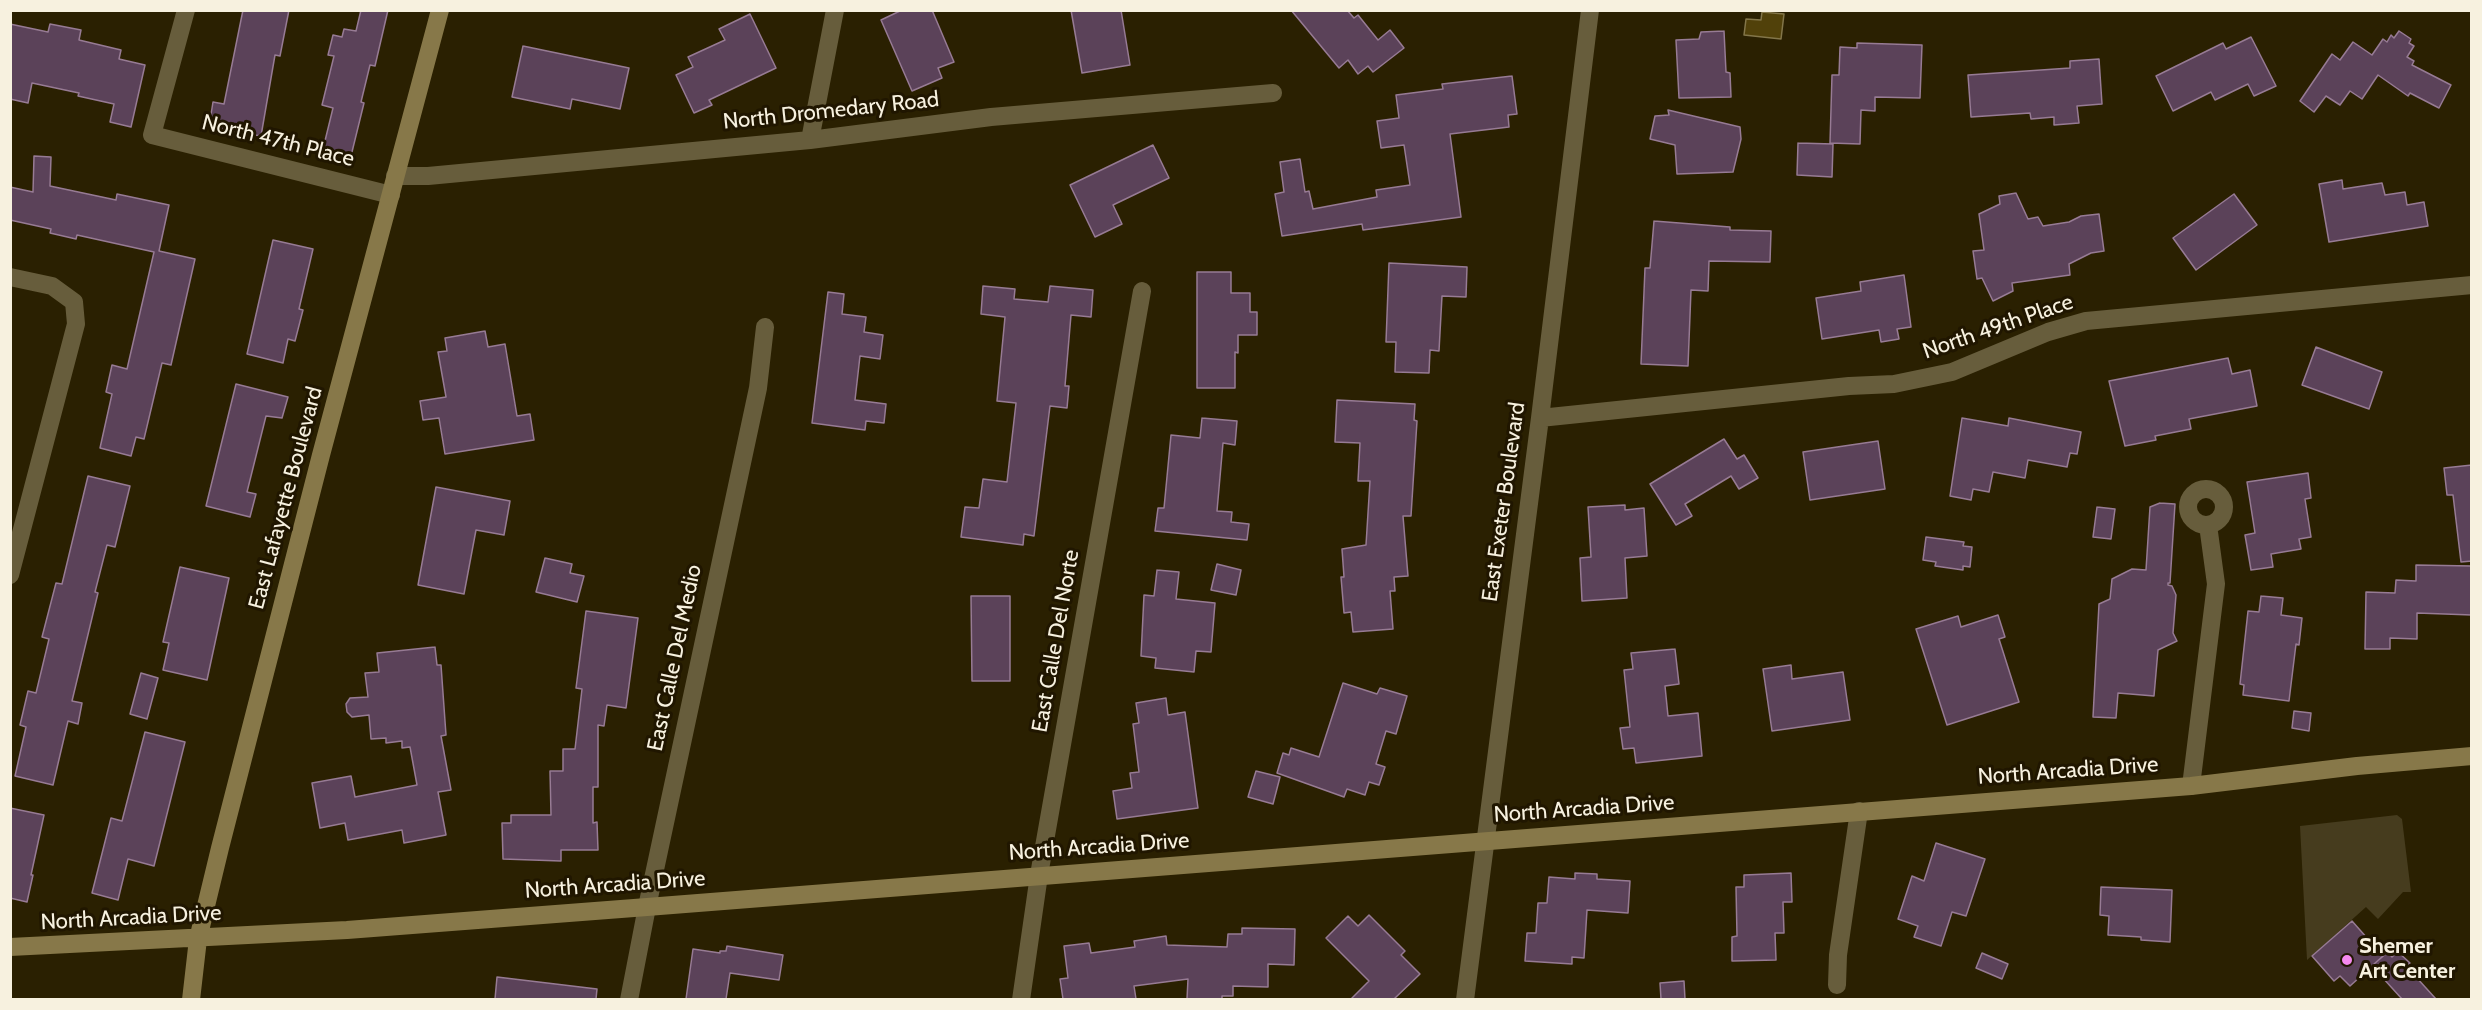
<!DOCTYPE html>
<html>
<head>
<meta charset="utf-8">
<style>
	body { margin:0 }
	#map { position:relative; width:2482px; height:1010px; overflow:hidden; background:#2a2001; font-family:Cabin,sans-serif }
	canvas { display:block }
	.frame { position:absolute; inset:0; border:12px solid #f7f1df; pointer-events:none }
</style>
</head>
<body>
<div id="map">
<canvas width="2482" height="1010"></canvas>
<div class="frame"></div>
</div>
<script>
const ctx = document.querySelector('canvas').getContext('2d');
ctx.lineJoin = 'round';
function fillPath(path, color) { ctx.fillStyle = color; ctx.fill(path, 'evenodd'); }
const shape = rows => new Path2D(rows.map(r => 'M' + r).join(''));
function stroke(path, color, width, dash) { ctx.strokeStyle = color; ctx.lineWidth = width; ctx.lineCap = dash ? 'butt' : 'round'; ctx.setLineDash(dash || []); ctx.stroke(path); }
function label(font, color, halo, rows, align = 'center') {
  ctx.font = font + ' Cabin,sans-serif'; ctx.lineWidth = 6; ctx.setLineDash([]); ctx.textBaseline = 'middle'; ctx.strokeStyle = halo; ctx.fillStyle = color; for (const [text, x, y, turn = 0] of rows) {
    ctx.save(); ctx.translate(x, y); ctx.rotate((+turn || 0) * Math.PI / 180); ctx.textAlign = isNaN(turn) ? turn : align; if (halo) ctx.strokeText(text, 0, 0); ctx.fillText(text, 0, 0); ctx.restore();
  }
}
const green = shape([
	[2397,815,2402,819,2411,892,2403,892,2378,919,2366,907,2307,960,2300,826]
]);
const water = shape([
	[1762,12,1784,14,1781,39,1744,35,1746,19,1761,20,1762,12]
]);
const building = shape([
	[243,10,289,10,280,56,275,55,261,136,209,127,213,102,224,104,243,10],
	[361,10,388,10,375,66,370,65,361,102,364,103,351,156,323,149,333,108,322,105,334,56,328,55,333,35,342,37,344,29,356,31,361,10],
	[902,10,932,10,954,62,938,68,942,78,912,91,881,20,902,10],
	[1071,10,1121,10,1130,65,1082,73,1071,10],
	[1291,10,1347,10,1354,18,1358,15,1378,40,1390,30,1404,48,1373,72,1368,66,1358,74,1348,60,1339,68,1291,10],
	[750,14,776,68,709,100,712,105,694,113,676,75,693,67,688,57,725,40,719,29,750,14],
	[10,24,48,32,50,24,81,30,79,40,121,50,119,59,145,65,131,127,110,122,114,104,78,96,79,93,32,83,28,103,10,99,10,24],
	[1724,31,1726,72,1730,73,1731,97,1679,98,1676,40,1699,39,1701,32,1724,31],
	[2399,31,2411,39,2409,43,2414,46,2407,57,2414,61,2412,65,2451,85,2439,108,2410,93,2408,96,2378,75,2362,99,2350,91,2340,105,2326,96,2314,112,2300,101,2332,54,2340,60,2353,42,2372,55,2383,39,2387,42,2391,35,2394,38,2399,31],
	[2251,37,2276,86,2254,96,2248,84,2215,100,2211,92,2173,111,2156,76,2223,43,2226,49,2251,37],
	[1857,43,1922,45,1920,98,1875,97,1875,111,1861,110,1860,144,1830,143,1832,75,1839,75,1840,47,1857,48,1857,43],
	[523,46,629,68,620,109,572,99,570,109,512,97,523,46],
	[2099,59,2102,104,2077,106,2079,123,2054,125,2054,117,2031,119,2030,113,1971,117,1968,75,2070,68,2070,61,2099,59],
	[1512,76,1517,114,1508,115,1509,127,1450,134,1461,217,1363,230,1362,224,1282,236,1275,194,1284,192,1280,162,1300,159,1305,192,1309,191,1313,209,1377,197,1376,190,1410,185,1404,145,1381,148,1377,121,1399,118,1396,95,1443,89,1442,84,1512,76],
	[1668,110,1740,127,1741,139,1733,172,1677,174,1675,145,1650,139,1655,116,1669,115,1668,110],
	[1798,143,1833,144,1832,177,1797,175,1798,143],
	[1153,145,1169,178,1113,205,1122,224,1095,237,1070,185,1153,145],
	[34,156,51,157,50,186,116,200,117,194,169,205,159,251,195,259,171,365,162,363,144,439,136,437,131,456,100,448,112,394,106,392,112,365,127,369,154,252,77,235,76,239,50,233,51,229,10,220,10,187,33,192,34,156],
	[2342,180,2343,189,2382,183,2385,195,2405,192,2407,205,2424,202,2428,226,2329,242,2319,184,2342,180],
	[2016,193,2028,219,2038,217,2043,226,2069,222,2081,216,2099,214,2104,251,2091,253,2069,264,2070,275,2012,283,2013,291,1993,301,1982,278,1977,279,1973,251,1984,250,1979,214,2000,204,1999,196,2016,193],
	[2234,194,2257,225,2196,270,2173,238,2234,194],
	[1654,221,1730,227,1730,230,1771,231,1770,262,1709,261,1708,291,1691,290,1688,366,1641,364,1645,268,1650,268,1654,221],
	[273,240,313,249,299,309,303,310,295,341,288,339,283,363,247,354,273,240],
	[1389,263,1467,267,1466,297,1442,296,1439,351,1430,350,1429,373,1395,372,1396,342,1386,342,1389,263],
	[1197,272,1231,272,1231,293,1250,293,1250,312,1257,312,1257,335,1238,335,1238,353,1235,352,1235,388,1197,388,1197,272],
	[1904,275,1911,327,1897,329,1899,339,1881,342,1879,330,1822,339,1816,298,1861,291,1860,282,1904,275],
	[983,286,1015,289,1014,299,1048,302,1050,286,1093,290,1091,317,1071,315,1065,386,1069,386,1067,408,1050,406,1034,536,1024,534,1023,545,961,537,965,507,979,508,983,479,1007,482,1016,403,997,401,1005,317,981,314,983,286],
	[828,292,844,294,842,314,866,317,864,332,883,335,880,359,860,356,855,400,886,404,884,423,866,421,865,430,812,423,828,292],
	[485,331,488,347,505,344,517,416,530,414,534,440,445,454,439,418,423,420,420,401,446,397,438,352,447,351,445,338,485,331],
	[2316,347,2382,372,2369,409,2302,385,2316,347],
	[2228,358,2232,374,2250,370,2257,406,2189,419,2191,429,2155,436,2156,440,2125,446,2109,381,2228,358],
	[236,384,288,397,282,418,266,416,247,492,256,494,250,517,206,506,236,384],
	[1337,400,1415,404,1414,420,1417,421,1411,516,1403,516,1408,576,1394,577,1395,591,1390,591,1393,629,1353,632,1351,612,1344,613,1341,577,1344,577,1342,549,1366,545,1370,481,1358,481,1360,443,1335,442,1337,400],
	[1202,418,1237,421,1235,445,1223,443,1217,511,1232,512,1231,522,1249,524,1247,540,1155,531,1158,508,1164,508,1171,435,1200,438,1202,418],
	[1962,418,2008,426,2009,418,2081,432,2077,454,2070,453,2067,467,2028,460,2025,478,1993,472,1989,492,1973,489,1971,500,1950,496,1962,418],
	[1724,439,1737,459,1744,455,1758,478,1739,489,1731,476,1685,504,1692,516,1676,525,1650,484,1724,439],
	[1878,441,1885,489,1810,500,1803,452,1878,441],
	[2472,465,2472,561,2461,562,2453,495,2447,495,2444,468,2472,465],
	[2308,473,2311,498,2305,499,2311,537,2299,539,2301,549,2271,554,2273,567,2251,570,2245,535,2255,533,2247,482,2308,473],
	[88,476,130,486,115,547,107,545,95,592,98,593,72,701,82,703,78,724,68,721,53,785,15,776,26,727,20,725,28,691,36,693,49,639,42,637,56,583,62,584,88,476],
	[436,487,510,501,504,535,476,530,464,594,418,585,436,487],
	[2160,503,2175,504,2170,583,2168,583,2168,585,2172,586,2176,595,2173,633,2177,641,2158,650,2154,696,2118,693,2116,718,2093,717,2099,604,2110,599,2112,579,2132,569,2146,570,2150,507,2160,503],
	[1625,505,1625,510,1644,508,1647,556,1625,558,1627,598,1582,601,1580,558,1591,557,1588,507,1625,505],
	[2097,507,2115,509,2111,539,2093,537,2097,507],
	[1926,537,1964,542,1963,546,1972,547,1970,567,1963,566,1963,570,1935,566,1936,562,1923,560,1926,537],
	[545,558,572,564,570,573,584,576,577,602,536,592,545,558],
	[1217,564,1241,570,1236,595,1211,590,1217,564],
	[2416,565,2472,566,2472,615,2417,613,2417,639,2390,638,2390,649,2365,649,2366,592,2395,593,2396,580,2416,581,2416,565],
	[180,567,229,578,207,680,163,670,169,643,163,642,180,567],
	[1157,570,1179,572,1176,599,1215,603,1211,652,1196,651,1194,672,1155,668,1156,658,1141,656,1144,595,1154,596,1157,570],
	[971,596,1010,596,1010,681,972,681,971,596],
	[2261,596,2283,598,2281,615,2302,618,2299,645,2296,644,2289,701,2243,695,2244,685,2240,684,2248,611,2259,612,2261,596],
	[586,611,638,618,626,708,607,705,604,726,598,725,598,787,593,787,593,823,597,822,598,850,561,850,561,861,503,859,502,823,511,823,511,815,551,815,550,771,563,771,563,749,575,749,582,689,576,688,586,611],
	[1998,615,2005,637,1999,639,2019,702,1947,725,1916,629,1958,616,1961,627,1998,615],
	[435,647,437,665,441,665,446,735,441,736,451,790,438,792,446,835,404,843,402,830,348,840,345,823,320,828,312,783,351,776,355,797,417,785,410,747,402,748,402,741,386,743,386,738,371,739,369,715,352,717,347,712,346,704,350,698,368,697,365,673,379,672,377,653,435,647],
	[1675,649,1679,684,1665,686,1668,716,1698,713,1702,756,1636,763,1634,748,1623,749,1620,728,1630,727,1624,670,1633,669,1631,653,1675,649],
	[1791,665,1792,679,1843,672,1850,720,1772,731,1763,669,1791,665],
	[141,673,158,678,147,719,130,714,141,673],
	[1343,683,1377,694,1380,688,1407,696,1396,734,1386,731,1376,764,1385,767,1379,785,1369,782,1365,795,1347,789,1344,797,1277,773,1283,753,1289,755,1291,748,1319,757,1343,683],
	[1166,698,1168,715,1185,712,1198,808,1117,819,1113,791,1132,788,1130,773,1139,772,1133,724,1139,723,1136,703,1166,698],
	[2294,711,2311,713,2309,731,2292,728,2294,711],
	[145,732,185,742,154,866,128,859,118,900,92,893,111,818,122,821,145,732],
	[1256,771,1280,777,1273,804,1248,797,1256,771],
	[10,808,44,815,31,875,33,875,27,902,10,898,10,808],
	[1936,843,1985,859,1966,916,1952,912,1941,946,1914,937,1918,926,1898,919,1912,876,1924,881,1936,843],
	[1575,873,1597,874,1597,879,1630,881,1628,913,1587,910,1584,958,1572,957,1572,964,1525,961,1527,933,1536,933,1538,903,1547,903,1549,877,1575,879,1575,873],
	[1791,873,1792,902,1783,902,1784,933,1775,933,1776,960,1732,961,1732,937,1737,936,1736,887,1744,887,1744,875,1791,873],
	[2101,887,2172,890,2170,942,2141,940,2141,937,2108,935,2109,916,2100,915,2101,887],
	[1369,915,1405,951,1401,955,1420,974,1394,999,1351,999,1369,981,1326,938,1348,916,1358,926,1369,915],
	[2352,921,2383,956,2374,964,2388,952,2392,957,2398,952,2410,963,2406,966,2436,999,2402,999,2372,966,2350,986,2340,976,2334,981,2312,956,2352,921],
	[1242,928,1295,929,1294,965,1268,964,1268,987,1233,986,1233,996,1222,996,1222,999,1187,999,1188,979,1134,986,1136,999,1063,999,1060,979,1068,978,1064,946,1089,943,1091,953,1135,947,1134,941,1166,936,1167,945,1227,947,1228,934,1242,934,1242,928],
	[727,946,783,955,779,980,730,973,726,999,686,999,693,949,720,953,720,951,726,951,727,946],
	[1982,953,2008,964,2002,979,1976,968,1982,953],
	[497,977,597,989,596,999,495,999,497,977],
	[1684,981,1685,999,1661,999,1660,983,1684,981]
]);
const street = shape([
	[186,10,152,135,391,195],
	[810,140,835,10],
	[395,176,428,176,810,140,991,117,1273,93],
	[10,277,52,286,74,302,76,324,10,575],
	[1540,418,1849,386,1894,384,1952,372,2048,332,2086,321,2472,285],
	'2188 507a18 18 0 1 1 36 0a18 18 0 1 1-36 0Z',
	[2191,786,2216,584,2208,525],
	[1837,985,1838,955,1859,811],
	[629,1000,647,907,758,388,765,327],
	[1021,1000,1039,875,1142,291],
	[1465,1000,1540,418,1590,10]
]);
const secondary = shape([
	[10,947,347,930,647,907,2191,786,2357,766,2472,756],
	[191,1000,198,939,220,848,321,455,440,10]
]);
const markers = [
	[2347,960,6,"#f589ef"]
];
const streetNames = [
	["North Dromedary Road",831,111,-6],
	["North 47th Place",278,141,14],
	["North 49th Place",1998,327,-19],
	["East Lafayette Boulevard",286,498,-75],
	["East Exeter Boulevard",1504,502,-82],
	["East Calle Del Norte",1056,641,-80],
	["East Calle Del Medio",675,658,-78],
	["North Arcadia Drive",2068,771,-4],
	["North Arcadia Drive",1584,809,-4],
	["North Arcadia Drive",1099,847,-4],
	["North Arcadia Drive",615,885,-4],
	["North Arcadia Drive",131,918,-3]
];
const poiNames = [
	["Shemer",2359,947],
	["Art Center",2359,972]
];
fillPath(green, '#463c1e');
fillPath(water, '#51410a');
stroke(water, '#83764a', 1.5);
fillPath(building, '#5b4259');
stroke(building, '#977b94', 1.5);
stroke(street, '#675d3c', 18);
stroke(secondary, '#877849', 18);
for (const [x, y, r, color] of markers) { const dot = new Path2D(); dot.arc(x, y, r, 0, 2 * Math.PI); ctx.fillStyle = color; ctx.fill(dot); stroke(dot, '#201600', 2); }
label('22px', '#f7f1df', '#201600', streetNames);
label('bold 22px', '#f7f1df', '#201600', poiNames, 'left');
</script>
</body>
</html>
